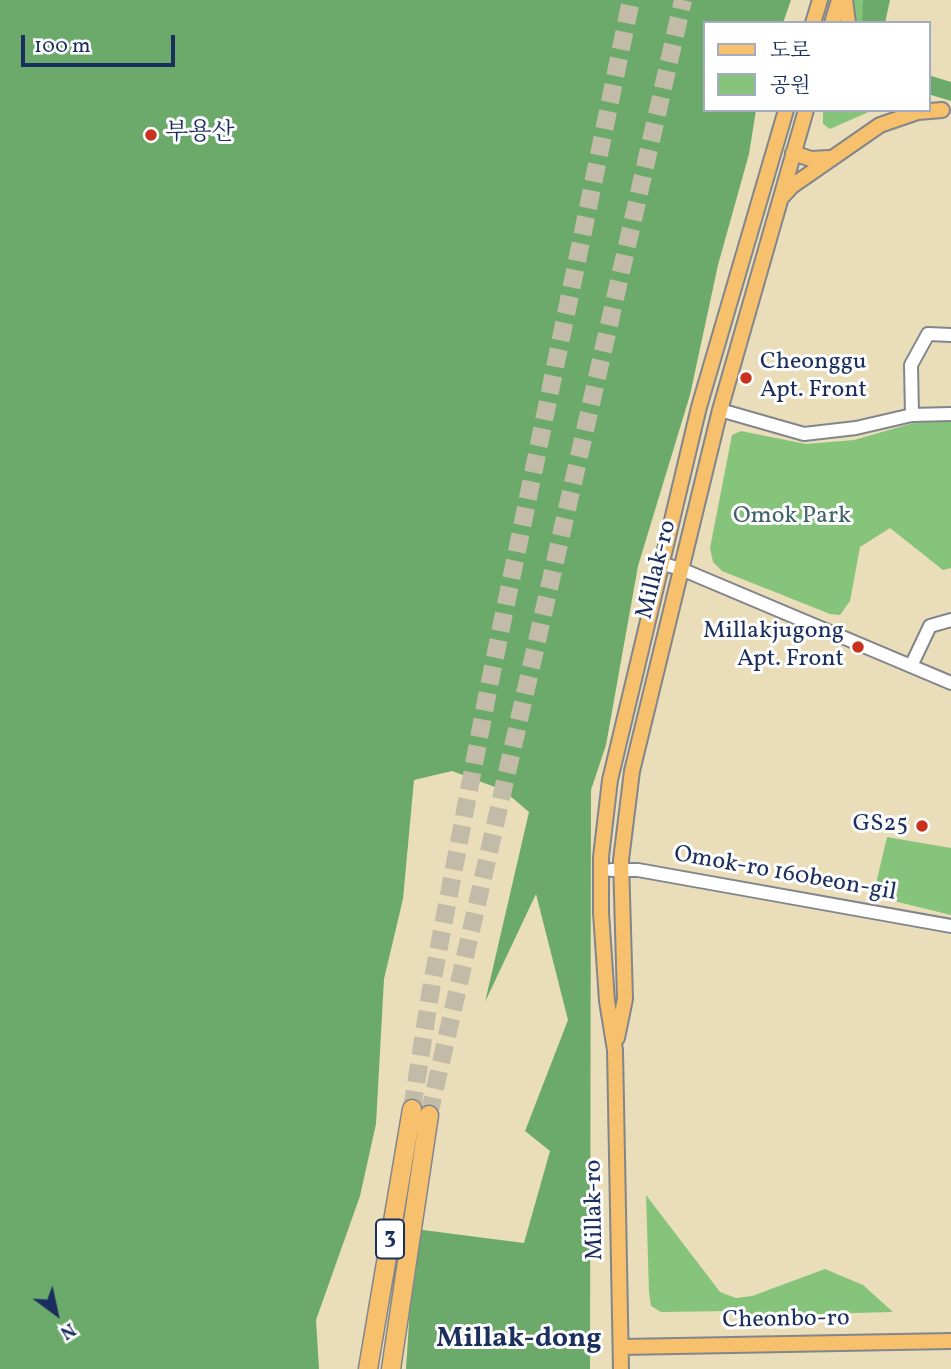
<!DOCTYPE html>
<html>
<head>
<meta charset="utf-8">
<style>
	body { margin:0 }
	#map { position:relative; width:951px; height:1369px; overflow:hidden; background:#eadeba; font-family:Vollkorn,"Noto Serif KR",serif }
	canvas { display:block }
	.legend { position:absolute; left:703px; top:21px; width:228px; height:91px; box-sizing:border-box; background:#fff; border:2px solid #a4acbf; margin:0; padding:9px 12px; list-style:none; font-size:21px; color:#1b2f5e }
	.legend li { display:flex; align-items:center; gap:14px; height:35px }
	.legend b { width:35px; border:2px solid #a4acbf }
	.north { position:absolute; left:21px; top:1278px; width:70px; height:70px; -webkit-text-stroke:5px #fff; paint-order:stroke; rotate:147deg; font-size:19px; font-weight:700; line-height:28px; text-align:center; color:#1b2f5e }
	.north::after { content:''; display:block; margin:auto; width:24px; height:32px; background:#1b2f5e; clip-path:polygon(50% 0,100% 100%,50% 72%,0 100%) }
	.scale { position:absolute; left:21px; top:35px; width:154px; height:32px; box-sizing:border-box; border:4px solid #1b2f5e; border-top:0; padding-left:9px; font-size:21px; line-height:24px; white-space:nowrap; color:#1b2f5e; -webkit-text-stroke:5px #fff; paint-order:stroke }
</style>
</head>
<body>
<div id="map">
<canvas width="951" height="1369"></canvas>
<ul class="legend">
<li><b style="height:9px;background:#f7c06c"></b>도로</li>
<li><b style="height:19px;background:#86c47b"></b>공원</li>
</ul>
<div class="north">N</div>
<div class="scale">100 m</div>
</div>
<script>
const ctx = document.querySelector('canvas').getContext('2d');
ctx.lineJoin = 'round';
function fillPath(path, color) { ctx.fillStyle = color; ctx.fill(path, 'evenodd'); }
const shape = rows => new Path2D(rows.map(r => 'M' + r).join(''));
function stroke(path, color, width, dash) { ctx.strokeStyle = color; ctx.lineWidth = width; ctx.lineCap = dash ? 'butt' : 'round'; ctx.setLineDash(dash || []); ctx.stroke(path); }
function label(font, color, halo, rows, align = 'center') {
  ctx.font = font + ' Vollkorn,"Noto Serif KR",serif'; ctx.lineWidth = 6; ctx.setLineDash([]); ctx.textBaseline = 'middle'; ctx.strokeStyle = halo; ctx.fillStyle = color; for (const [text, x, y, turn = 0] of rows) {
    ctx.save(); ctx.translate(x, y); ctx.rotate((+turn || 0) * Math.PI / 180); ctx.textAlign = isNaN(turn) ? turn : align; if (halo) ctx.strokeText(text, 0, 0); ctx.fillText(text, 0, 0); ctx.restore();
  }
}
const green = shape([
	[851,0,882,0,876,23,854,23],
	[823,110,873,110,830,129,823,124],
	[951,416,951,568,943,570,890,528,860,547,850,601,840,615,830,614,722,571,713,562,710,548,732,435,741,431,806,444,854,440,931,418],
	[887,837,951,848,951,915,873,896],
	[646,1195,720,1292,736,1298,752,1296,825,1269,863,1285,893,1312,743,1316,731,1311,661,1312,651,1306,649,1292]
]);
const forest = shape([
	[0,0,791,0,783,23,704,23,704,110,756,110,749,154,718,265,690,395,638,566,606,745,591,790,590,1369,406,1369,415,1229,524,1243,550,1151,525,1131,568,1020,536,894,485,1002,529,812,503,790,452,771,414,780,403,899,384,979,376,1124,360,1196,316,1320,319,1369,0,1369],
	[863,0,890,0,885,23,862,23],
	[928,75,951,82,951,101,928,94]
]);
const highwayTunnel = shape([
	[412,1109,432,983,488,691,631,0],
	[429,1115,683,0]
]);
const minor = shape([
	[720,410,804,434,856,428,912,415,951,414],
	[912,415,911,365,928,334,951,335],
	[663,564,681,569,951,683],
	[911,666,930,626,951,620],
	[611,870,638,870,951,926]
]);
const major = shape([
	[845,0,848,23],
	[813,23,820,0],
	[832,23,839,0],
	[793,153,811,159,829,158],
	[781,198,792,186,880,125,918,112,942,110],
	[617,1038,625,999,621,860,632,771,720,410,806,110],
	[622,1347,951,1341],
	[621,1369,615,1050,607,1001,601,913,601,857,610,780,699,407,786,110]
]);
const highway = shape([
	[368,1369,412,1109],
	[391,1369,429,1115]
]);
const markers = [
	[151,135,7,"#c8321e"],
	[746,378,7,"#c8321e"],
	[858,647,7,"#c8321e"],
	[922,826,7,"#c8321e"]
];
const shields = [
	[390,1239,28]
];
const shieldNames = [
	["3",390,1239]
];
const poiNames = [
	["부용산",165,135],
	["Cheonggu",760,364],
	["Apt. Front",760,392],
	["Millakjugong",844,633,"right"],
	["Apt. Front",844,661,"right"],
	["GS25",908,826,"right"]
];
const parkNames = [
	["Omok Park",792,518]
];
const streetNames = [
	["Millak-ro",658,570,-76],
	["Omok-ro 160beon-gil",785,875,10],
	["Millak-ro",596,1210,-91],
	["Cheonbo-ro",786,1321,-1]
];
const quarterNames = [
	["Millak-dong",519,1341]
];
fillPath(green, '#86c47b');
fillPath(forest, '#6caa6b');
stroke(highwayTunnel, '#c1bba8', 18, [18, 9]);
stroke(minor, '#82868c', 16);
stroke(major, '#82868c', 18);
stroke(highway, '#82868c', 21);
stroke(minor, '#fff', 12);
stroke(major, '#f7c06c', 14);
stroke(highway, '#f7c06c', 18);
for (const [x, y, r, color] of markers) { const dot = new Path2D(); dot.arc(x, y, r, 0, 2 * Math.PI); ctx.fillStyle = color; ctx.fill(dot); stroke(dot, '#fff', 2.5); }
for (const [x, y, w] of shields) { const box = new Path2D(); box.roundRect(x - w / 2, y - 19.5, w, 39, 5); ctx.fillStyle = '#fff'; ctx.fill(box); stroke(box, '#1b2f5e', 2); }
label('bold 23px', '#1b2f5e', null, shieldNames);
label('24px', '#1b2f5e', '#fff', poiNames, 'left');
label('24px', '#406368', '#fff', parkNames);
label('24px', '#1b2f5e', '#fff', streetNames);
label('bold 28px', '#1b2f5e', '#fff', quarterNames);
</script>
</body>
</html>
